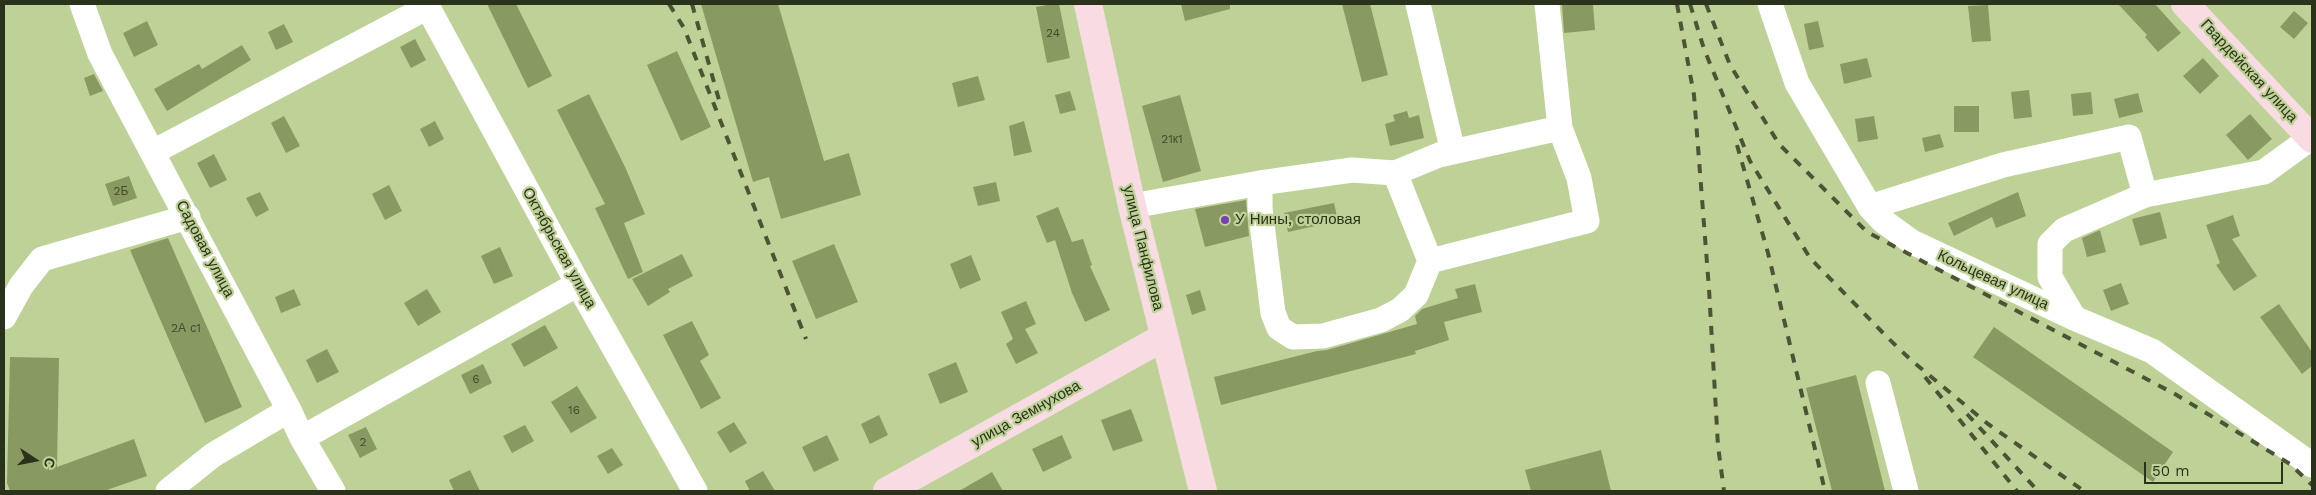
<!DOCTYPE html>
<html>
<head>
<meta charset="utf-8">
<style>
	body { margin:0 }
	#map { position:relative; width:2316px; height:495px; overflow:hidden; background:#bed297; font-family:"Work Sans",sans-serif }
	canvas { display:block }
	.frame { position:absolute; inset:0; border:5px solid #2b321b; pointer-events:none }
	.north { position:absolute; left:10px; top:435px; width:50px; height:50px; -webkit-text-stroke:4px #bed297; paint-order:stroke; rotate:101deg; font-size:14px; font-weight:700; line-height:20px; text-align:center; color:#2b321b }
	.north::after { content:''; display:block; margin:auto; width:18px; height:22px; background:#2b321b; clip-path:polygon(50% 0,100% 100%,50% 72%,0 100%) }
	.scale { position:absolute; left:2144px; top:462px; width:139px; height:22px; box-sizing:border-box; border:2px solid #2b321b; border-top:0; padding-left:6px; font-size:15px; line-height:18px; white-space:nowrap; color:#2b321b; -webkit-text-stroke:4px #bed297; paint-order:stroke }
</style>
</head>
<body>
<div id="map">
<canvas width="2316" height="495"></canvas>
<div class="frame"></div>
<div class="north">С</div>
<div class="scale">50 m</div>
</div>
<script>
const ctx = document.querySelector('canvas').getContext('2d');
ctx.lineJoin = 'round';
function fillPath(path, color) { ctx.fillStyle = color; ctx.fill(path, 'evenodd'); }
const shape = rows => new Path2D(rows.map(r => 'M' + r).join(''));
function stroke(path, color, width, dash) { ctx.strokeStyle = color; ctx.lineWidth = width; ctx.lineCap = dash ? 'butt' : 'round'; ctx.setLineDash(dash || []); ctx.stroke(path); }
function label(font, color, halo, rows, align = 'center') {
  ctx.font = font + ' "Work Sans",sans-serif'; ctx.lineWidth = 4.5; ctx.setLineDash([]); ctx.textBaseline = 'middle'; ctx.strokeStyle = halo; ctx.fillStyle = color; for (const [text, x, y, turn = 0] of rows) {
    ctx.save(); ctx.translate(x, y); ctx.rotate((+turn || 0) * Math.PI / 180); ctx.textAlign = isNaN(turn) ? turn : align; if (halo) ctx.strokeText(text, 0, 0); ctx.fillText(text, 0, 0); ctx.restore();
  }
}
const building = shape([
	[487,4,516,4,552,76,528,88],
	[701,4,778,4,824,161,849,153,861,195,781,219,769,177,753,182],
	[1052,4,1059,4,1070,58,1047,63,1036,7],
	[1181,4,1230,4,1230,9,1185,21],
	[1342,4,1370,4,1388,75,1362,82],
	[1562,4,1593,4,1595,30,1564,33],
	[2118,4,2155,4,2181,33,2158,52,2145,37,2147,35],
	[1988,5,1991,41,1972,42,1968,6],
	[2294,11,2308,23,2294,39,2280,27],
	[147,21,158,45,134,57,123,33],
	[1818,21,1824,47,1809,50,1804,24],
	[284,24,293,42,276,50,268,32],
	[415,39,426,60,411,68,400,47],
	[242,45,251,60,167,111,154,89,199,64,202,69],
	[677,51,711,127,681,141,647,65],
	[1867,58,1872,77,1844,84,1840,64],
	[2203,58,2219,76,2200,94,2183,76],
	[94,74,103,91,90,96,84,78],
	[978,76,985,100,958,107,952,83],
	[2029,90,2032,117,2014,119,2011,92],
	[1070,91,1076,110,1060,114,1055,95],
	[2091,92,2093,114,2073,116,2071,94],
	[2138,93,2143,112,2119,118,2114,99],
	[589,94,626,169,645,214,624,223,643,272,628,279,595,208,605,204,557,110],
	[1180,95,1201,171,1163,182,1142,106],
	[1954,106,1979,106,1979,132,1954,132],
	[1407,111,1409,118,1419,115,1424,138,1390,146,1385,124,1395,121,1393,115],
	[2250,114,2272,139,2248,160,2226,135],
	[284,116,300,146,286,153,271,123],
	[1874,116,1878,139,1858,142,1855,119],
	[435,121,444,139,429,147,420,129],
	[1024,121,1032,152,1014,156,1009,126],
	[1940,134,1944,147,1925,152,1922,138],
	[214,154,227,180,210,188,197,163],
	[129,176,137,198,113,206,105,184],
	[996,182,1000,201,978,206,973,187],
	[389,185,402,211,385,220,372,194],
	[260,192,269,210,256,217,246,198],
	[2018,192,2026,216,1996,228,1992,217,1954,236,1948,223],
	[1246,200,1249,236,1205,247,1195,209],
	[1334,203,1338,221,1288,232,1284,213],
	[1058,207,1072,242,1083,239,1092,265,1090,266,1110,310,1085,322,1072,293,1055,240,1047,243,1036,216],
	[2160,212,2167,238,2140,246,2132,219],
	[2233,215,2240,236,2232,239,2257,276,2234,291,2216,265,2220,263,2206,225],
	[2100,230,2106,252,2087,257,2082,238],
	[168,238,242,407,205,423,130,250],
	[834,244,858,302,816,319,792,261],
	[500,247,513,276,494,284,481,256],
	[682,254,693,276,668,289,670,292,648,306,632,279],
	[971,255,981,280,960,289,950,264],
	[2121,283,2129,304,2111,311,2103,290],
	[1475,284,1482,312,1444,322,1449,340,1415,351,1416,354,1221,405,1214,377,1317,351,1327,350,1417,324,1415,316,1422,309,1458,298,1455,289],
	[294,289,301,305,281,313,275,297],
	[427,289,441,312,418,326,404,303],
	[1200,290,1206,310,1192,315,1186,295],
	[1026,301,1036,324,1025,329,1038,353,1016,364,1006,344,1013,339,1001,312],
	[2279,304,2312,352,2312,366,2302,374,2260,317],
	[692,321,709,355,700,361,721,398,701,409,663,335],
	[545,325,558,348,524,367,511,344],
	[1994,327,2173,452,2153,482,1973,357],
	[327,349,339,372,317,383,306,360],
	[10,357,59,358,57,467,134,439,147,476,104,491,10,491,7,483],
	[956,362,968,392,940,404,928,374],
	[483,364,492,383,470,394,461,375],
	[1856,375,1885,491,1832,491,1806,388],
	[577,386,597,418,571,433,551,402],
	[1131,409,1143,441,1113,451,1101,420],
	[879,415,888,435,870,444,861,424],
	[734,422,747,443,730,453,717,432],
	[525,425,534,441,512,453,503,436],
	[366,427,377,449,360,458,348,435],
	[827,435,839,460,814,472,802,447],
	[1062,435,1072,458,1043,472,1032,449],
	[612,448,623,465,608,474,597,456],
	[1601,450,1611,491,1531,491,1525,470],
	[470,470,480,491,454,491,449,480],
	[763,471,775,491,750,491,745,481],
	[992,472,1003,491,959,491]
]);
const minor = shape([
	[82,4,100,54,289,410,302,438,333,491],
	[426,4,578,284,695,491],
	[1418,4,1453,152],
	[1547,4,1560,128],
	[1770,4,1797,83,1870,207,1883,221,1912,242,2074,318,2152,351,2312,465],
	[153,152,428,7],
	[1395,173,1439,155,1560,128,1579,178,1587,221,1430,261],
	[1132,206,1260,183,1260,208,1273,313,1279,328,1293,337,1323,336,1381,320,1400,310,1416,295,1430,261,1395,173,1352,170,1260,183],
	[1870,207,2003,165,2129,137,2145,195],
	[4,317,21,286,42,259,188,217],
	[2074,318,2050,277,2050,244,2064,230,2145,195,2264,172,2311,138],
	[1878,383,1906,491],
	[302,438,578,284],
	[168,491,213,455,289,410]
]);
const major = shape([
	[1088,4,1132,206,1203,491],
	[2185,4,2312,139],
	[887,491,1164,337]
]);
const rail = shape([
	[669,4,684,28,806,339],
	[692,4,719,100],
	[1677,4,1694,95,1709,289,1718,446,1724,491],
	[1690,4,1704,49,1750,161,1810,258,1889,339,1911,360,1988,424,2084,491],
	[1706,4,1730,65,1779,144,1867,232,2175,394,2290,464,2312,485],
	[1737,145,1768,253,1825,491],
	[1925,377,2017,491],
	[1967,414,2038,491]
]);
const markers = [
	[1225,220,5,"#783eb4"]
];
const numberNames = [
	["24",1053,33],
	["21к1",1172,139],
	["2Б",121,191],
	["2А с1",186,328],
	["6",476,379],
	["16",574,410],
	["2",363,442]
];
const streetNames = [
	["Гвардейская улица",2249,71,47],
	["Октябрьская улица",559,248,61],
	["улица Панфилова",1143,248,76],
	["Садовая улица",205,249,62],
	["Кольцевая улица",1993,280,25],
	["улица Земнухова",1026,414,-29]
];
const poiNames = [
	["У Нины, столовая",1235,220]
];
fillPath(building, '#889a62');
stroke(minor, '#fff', 25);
stroke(major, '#f9dce3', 28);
stroke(rail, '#4b5536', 4, [9, 9]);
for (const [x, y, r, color] of markers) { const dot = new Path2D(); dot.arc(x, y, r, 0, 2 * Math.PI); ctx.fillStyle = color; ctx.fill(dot); stroke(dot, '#bed297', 2); }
label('12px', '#424c2d', null, numberNames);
label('15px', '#2b321b', '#bed297', streetNames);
label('15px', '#2b321b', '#bed297', poiNames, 'left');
</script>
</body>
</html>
